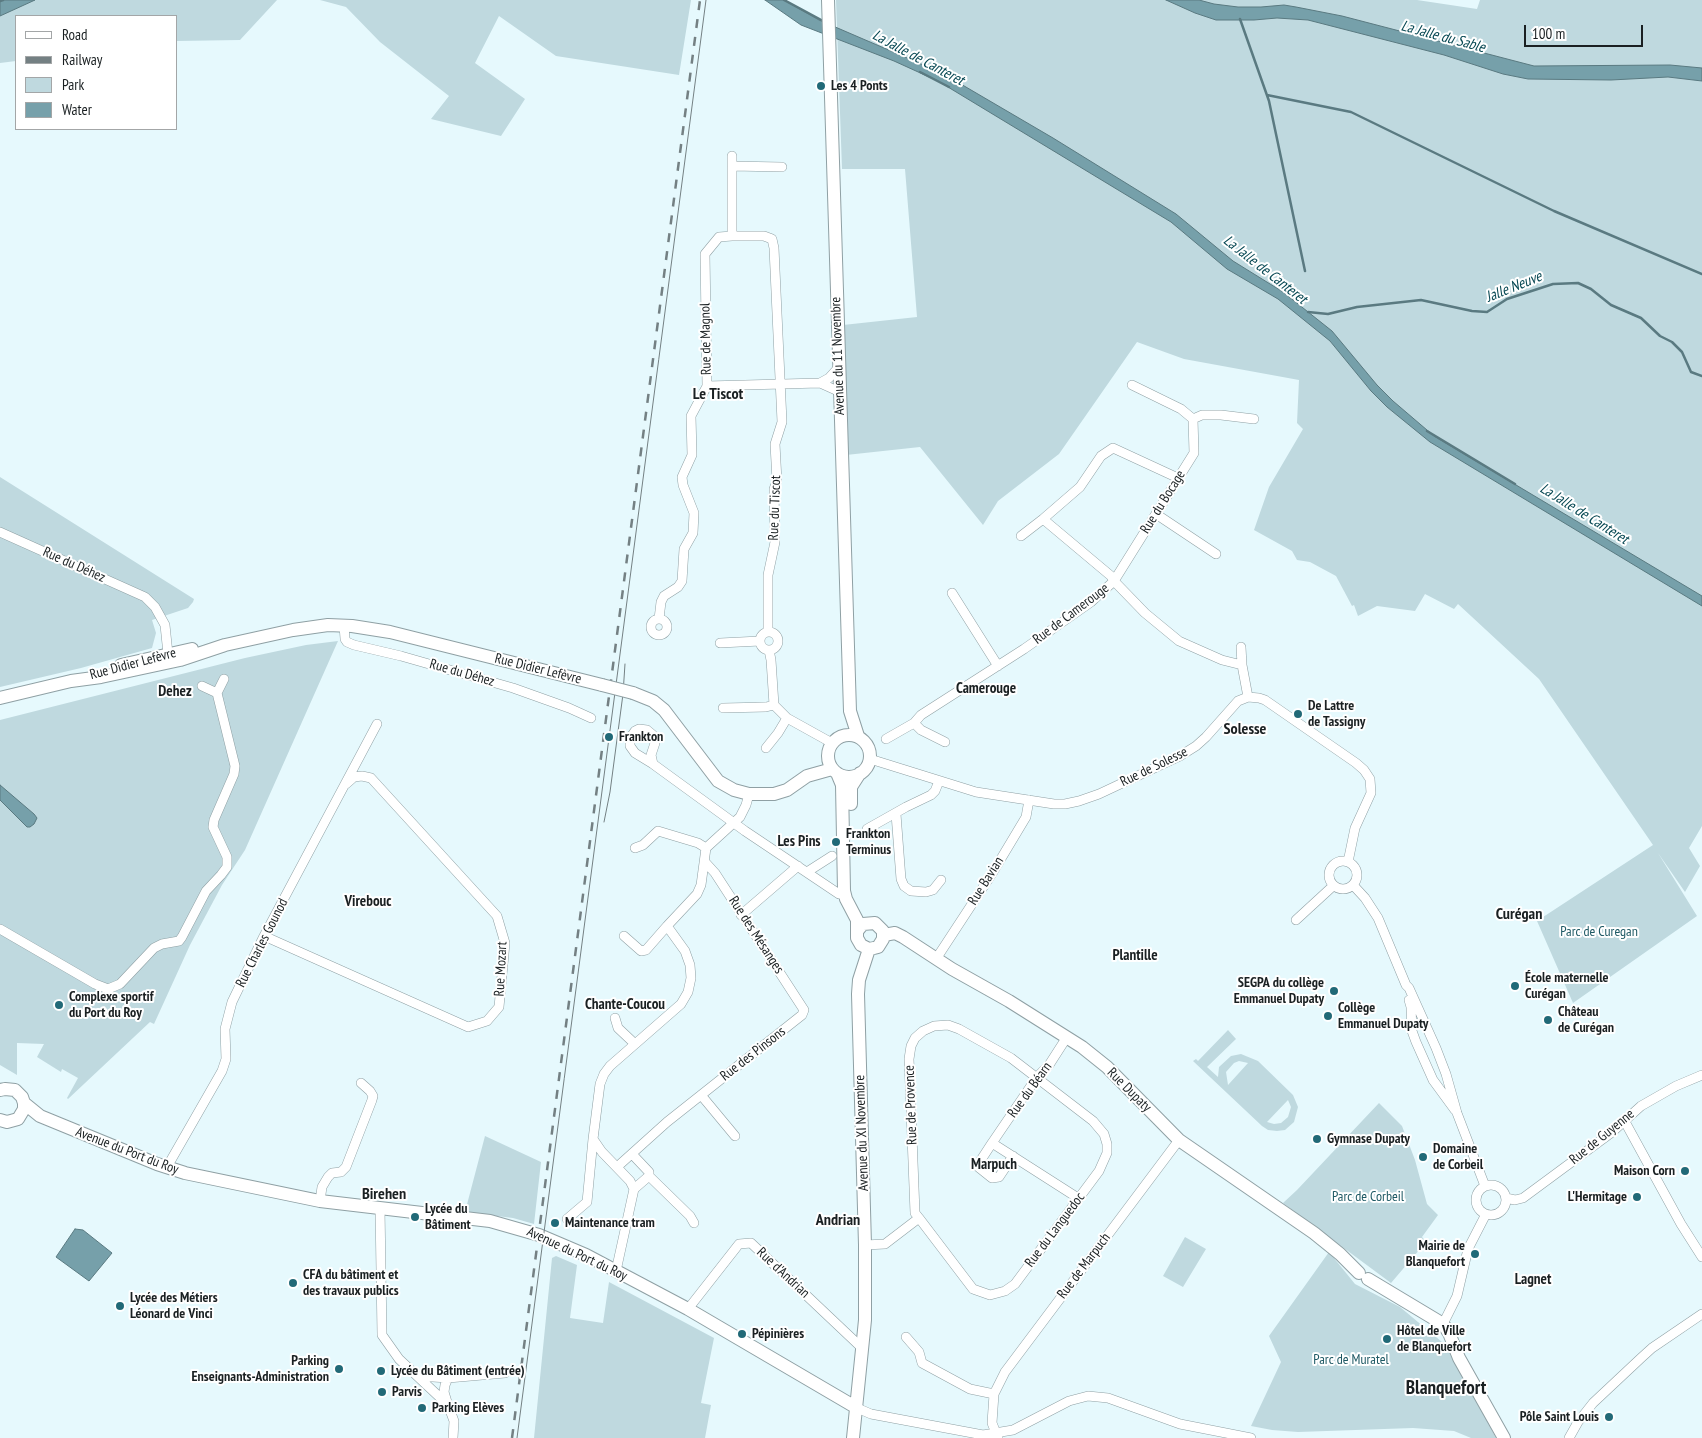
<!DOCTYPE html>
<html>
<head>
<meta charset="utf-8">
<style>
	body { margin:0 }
	#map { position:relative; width:1702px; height:1438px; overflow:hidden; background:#e6f9fd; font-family:"PT Sans Narrow",sans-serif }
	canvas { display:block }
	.legend { position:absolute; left:15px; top:15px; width:162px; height:115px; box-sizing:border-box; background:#fff; border:1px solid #a3a6a7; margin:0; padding:6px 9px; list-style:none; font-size:15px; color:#1a2022 }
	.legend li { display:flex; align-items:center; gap:10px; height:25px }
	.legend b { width:25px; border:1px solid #a3a6a7 }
	.scale { position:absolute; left:1524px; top:25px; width:119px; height:22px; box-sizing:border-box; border:2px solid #1a2022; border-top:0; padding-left:6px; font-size:15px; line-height:18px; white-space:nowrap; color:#1a2022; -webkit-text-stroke:4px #fff; paint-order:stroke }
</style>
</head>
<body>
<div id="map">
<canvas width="1702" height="1438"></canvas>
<ul class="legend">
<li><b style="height:6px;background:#fff"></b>Road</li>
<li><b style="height:6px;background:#748083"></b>Railway</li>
<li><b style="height:14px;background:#bfd9df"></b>Park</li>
<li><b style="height:14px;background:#76a0aa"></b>Water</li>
</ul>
<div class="scale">100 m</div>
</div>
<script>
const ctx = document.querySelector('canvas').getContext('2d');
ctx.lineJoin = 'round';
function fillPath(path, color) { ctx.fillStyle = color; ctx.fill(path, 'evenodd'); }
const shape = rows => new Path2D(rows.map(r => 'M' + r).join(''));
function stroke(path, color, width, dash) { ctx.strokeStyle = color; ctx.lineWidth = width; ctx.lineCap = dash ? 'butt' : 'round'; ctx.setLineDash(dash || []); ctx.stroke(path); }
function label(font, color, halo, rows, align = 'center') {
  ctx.font = font + ' "PT Sans Narrow",sans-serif'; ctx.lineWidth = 4; ctx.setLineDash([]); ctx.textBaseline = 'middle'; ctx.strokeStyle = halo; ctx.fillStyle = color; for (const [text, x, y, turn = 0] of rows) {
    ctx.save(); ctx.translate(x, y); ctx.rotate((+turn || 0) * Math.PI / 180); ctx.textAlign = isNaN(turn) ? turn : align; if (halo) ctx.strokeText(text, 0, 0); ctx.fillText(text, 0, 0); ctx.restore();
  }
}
const green = shape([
	[0,0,277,0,240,40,176,41,176,16,16,16,16,61,0,63],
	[320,0,691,0,679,75,556,56,499,16,475,63,525,99,501,136,431,119,449,96,380,42,346,7],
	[836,0,1417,0,1477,9,1480,0,1702,0,1702,826,1689,848,1700,866,1685,892,1658,853,1697,916,1573,1003,1537,921,1653,845,1539,679,1458,604,1454,609,1425,594,1415,611,1377,606,1358,616,1354,605,1352,606,1336,576,1310,562,1297,560,1292,551,1254,530,1269,487,1303,429,1297,423,1299,380,1184,359,1137,342,1059,454,998,501,983,525,920,447,846,455,843,325,917,317,905,169,842,169],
	[0,477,194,599,193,602,188,608,152,620,156,633,152,648,81,668,0,687],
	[338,641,245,850,222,885,190,945,154,1024,150,1022,68,1099,67,1098,78,1078,62,1069,61,1072,37,1057,44,1044,17,1043,17,1075,0,1065,0,720,245,658,306,645],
	[1228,1030,1236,1039,1207,1067,1218,1077,1219,1067,1231,1056,1241,1054,1258,1061,1293,1095,1298,1107,1294,1122,1285,1130,1277,1131,1268,1130,1262,1126,1193,1061,1196,1059,1198,1061],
	[1239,1061,1248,1063,1228,1085,1226,1072,1234,1063],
	[1288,1100,1291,1107,1288,1117,1281,1123,1274,1124,1267,1122],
	[1379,1103,1402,1126,1415,1160,1427,1204,1438,1215,1422,1237,1426,1242,1391,1283,1283,1203,1297,1190],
	[485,1136,541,1162,534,1224,513,1218,465,1212],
	[1185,1237,1206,1249,1183,1287,1163,1276],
	[1329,1252,1355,1284,1400,1307,1448,1347,1496,1438,1471,1438,1454,1431,1413,1428,1298,1432,1272,1430,1251,1426,1281,1362,1269,1336],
	[556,1256,577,1265,570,1318,603,1323,609,1282,714,1338,701,1403,711,1405,705,1438,534,1438,552,1258]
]);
const water = shape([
	[3,0,35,0,0,16,0,1,3,0],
	[765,0,784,0,819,20,942,73,1053,138,1176,214,1233,261,1283,292,1332,331,1377,385,1393,401,1434,436,1702,596,1702,606,1430,442,1387,407,1371,391,1330,341,1278,299,1227,269,1171,222,938,81,894,61,801,25,765,0],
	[1166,0,1199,0,1214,4,1238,7,1261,7,1284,5,1296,7,1342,16,1534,66,1670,65,1702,68,1702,81,1668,77,1611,80,1528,79,1503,74,1444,55,1308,20,1277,18,1254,20,1216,20,1195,13,1166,0],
	[0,785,34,814,37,818,34,824,30,827,27,827,0,800,0,785],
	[75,1229,83,1230,112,1253,89,1281,56,1257,75,1229]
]);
const stream = shape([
	[784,0,825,22],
	[0,1,3,0],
	[1240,19,1269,101,1305,271],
	[920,72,949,87],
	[1267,95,1351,112,1554,211,1702,274],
	[1308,312,1328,314,1357,307,1421,300,1472,311,1487,312,1507,299,1553,284,1578,283,1591,289,1611,305,1641,318,1660,336,1672,342,1682,352,1691,372,1702,376],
	[1427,431,1515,484]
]);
const street = shape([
	[732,156,732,236,764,236,772,239,774,248,782,422,775,444,777,481,774,489,775,542,768,575,768,632],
	[732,166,782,167],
	[732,236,719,237,705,254,707,386,820,383,829,378,839,367],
	[820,383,840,392],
	[1132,385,1181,409,1193,419],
	[1156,514,1216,554],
	[1043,519,1111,576,1114,581,1194,453,1193,419,1202,415,1221,415,1254,419],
	[0,532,145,597,155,607,165,625,168,654,165,658],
	[1021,536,1043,519,1080,487,1101,456,1113,448,1178,478],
	[952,593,998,666],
	'651 627a8 8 0 1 1 16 0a8 8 0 1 1-16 0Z',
	[659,619,661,602,664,596,678,587,682,581,684,549,693,533,694,513,683,485,682,477,692,455,691,416,707,386],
	[344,625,345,639,347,642,354,645,401,656,513,688,569,708,591,718],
	'760 641a9 9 0 1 1 18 0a9 9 0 1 1-18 0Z',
	[720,643,760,641],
	[1241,647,1242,665,1248,697],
	[769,650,771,660,774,705,787,718,832,743],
	[202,686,217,693],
	[723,708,766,707,774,705],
	[914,723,921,730,945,742],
	[639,729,647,730,653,735,655,743,651,755,653,764,635,753,630,746,630,738,635,731,639,729],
	[886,739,914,723,921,715,1024,649,1091,602,1114,581,1145,613,1179,641,1222,660,1242,665],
	[766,748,778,733,787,718],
	[870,759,976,792,1054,804,1065,804,1079,801,1099,794,1180,756,1196,746,1206,737,1238,701,1248,697,1259,698,1265,700,1356,763,1364,770,1370,779,1371,793,1355,828,1348,862],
	[653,764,745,831,839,894],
	[896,814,901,879,904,886,911,891,926,892,933,890,941,880],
	[867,829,906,807,931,795,935,791,939,781],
	[635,848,643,845,658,831,698,843,706,848],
	'1329 875a14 14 0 1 1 28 0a14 14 0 1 1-28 0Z',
	[807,872,832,856],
	[1353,885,1365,898,1378,918,1406,985,1409,988,1436,1048,1446,1074,1457,1113,1485,1186],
	[741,915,798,866],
	[1296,920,1333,886],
	[0,929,95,984,108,989,120,984,154,948,162,944,179,941,182,937,206,891,221,875,227,867,227,857,213,827,214,820,234,774,235,766,217,693,224,679],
	[264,936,468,1027,487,1021,499,1007,505,943,497,916,371,778,362,776,354,777,346,784],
	[624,936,641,951,646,950,667,926],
	[936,959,993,872,1026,817,1029,800],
	[1409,1000,1411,1007,1412,1031,1416,1042,1433,1080,1455,1110],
	[615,1018,618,1028,635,1044],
	[1067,1037,1049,1065,1037,1077,992,1143,1078,1198],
	[701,1095,735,1136],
	[1624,1120,1681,1224,1702,1257],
	[992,1143,977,1166,992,1178,999,1177,1013,1156],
	[632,1154,649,1172,649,1176,690,1216,694,1223],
	[167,1167,222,1071,226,1059,225,1029,232,1002,264,936,377,724],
	[617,1167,667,1122,802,1015,804,1010,715,873,705,862],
	'1476 1200a15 15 0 1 1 30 0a15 15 0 1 1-30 0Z',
	[634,1189,649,1176],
	[1506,1198,1515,1200,1523,1198,1611,1133,1641,1106,1676,1086,1702,1075],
	[320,1201,322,1187,328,1177,332,1173,341,1172,346,1167,372,1100,373,1096,370,1091,361,1083],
	[380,1208,382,1335,399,1359,448,1405,454,1421,453,1438],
	[567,1219,587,1202,593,1139],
	[865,1245,885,1244,919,1218,915,1213,909,1059,911,1046,915,1038,923,1031,934,1026,948,1025,959,1029,1011,1058,1093,1121,1104,1134,1107,1144,1107,1153,1099,1171,1015,1284,1005,1291,990,1295,973,1289,919,1218],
	[616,1271,634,1189,630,1181,602,1152,593,1139,600,1084,604,1074,610,1066,681,1004,688,992,691,978,690,965,685,951,667,926,697,894,701,885,706,848,740,817,746,805,749,794],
	[688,1309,739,1244,751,1243,862,1348],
	[1443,1324,1457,1296,1468,1249,1486,1214],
	[906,1337,919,1352,922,1363,970,1389,994,1394],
	[418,1376,448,1378,505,1373],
	[447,1402,444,1392,445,1385,448,1378],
	[857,1408,871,1414,983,1435,1013,1430,1069,1401,1088,1396,1108,1398,1180,1424,1251,1438],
	[998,1438,992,1423,994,1394,1005,1372,1179,1140],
	[1569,1438,1578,1422,1593,1403,1641,1358,1652,1348,1702,1314]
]);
const secondary = shape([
	[828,0,850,711,858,736],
	[121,665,192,649],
	[633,693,653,701,664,710,718,781,734,790,749,794,774,794,787,790,807,776,832,769],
	[0,698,71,681,101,677,180,660,225,645,293,630,328,625,352,626,390,632,602,685],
	'828 756a21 21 0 1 1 42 0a21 21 0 1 1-42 0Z',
	[837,773,842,785,844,891,846,899,857,920,857,938,861,945,869,949,874,948,878,947,883,939,883,931,875,923,863,924,858,930],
	[851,804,851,787,860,773],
	[884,935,895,933,903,937,952,969,1009,1001,1082,1047,1107,1067,1179,1140,1314,1233,1340,1254,1359,1273],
	[0,1090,5,1089,15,1090,22,1097,24,1103,24,1109,18,1119,7,1122,0,1120],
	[24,1103,40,1116,157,1164,185,1173,320,1201,490,1221,539,1235,586,1255,688,1309,857,1408],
	[1368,1279,1443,1324,1449,1333,1459,1358,1504,1438],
	[853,1438,865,1320,865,1245,858,994,859,980,869,949]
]);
const tram = shape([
	[604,822,610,792,623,694,625,664],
	[517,1438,706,0]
]);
const rail = shape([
	[512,1438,700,0]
]);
const secondaryBridge = shape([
	[602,685,633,693]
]);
const markers = [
	[821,86,5,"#216977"],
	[1298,714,5,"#216977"],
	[609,737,5,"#216977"],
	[836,842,5,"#216977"],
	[1515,986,5,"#216977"],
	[1334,991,5,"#216977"],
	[59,1005,5,"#216977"],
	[1328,1016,5,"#216977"],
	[1548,1020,5,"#216977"],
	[1317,1139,5,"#216977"],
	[1423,1157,5,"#216977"],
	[1685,1171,5,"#216977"],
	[1637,1197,5,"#216977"],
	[415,1217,5,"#216977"],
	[555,1223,5,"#216977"],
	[1475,1254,5,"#216977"],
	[293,1283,5,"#216977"],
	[120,1306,5,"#216977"],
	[742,1334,5,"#216977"],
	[1387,1339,5,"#216977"],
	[339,1369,5,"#216977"],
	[381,1371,5,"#216977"],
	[382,1392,5,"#216977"],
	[422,1408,5,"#216977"],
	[1609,1417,5,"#216977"]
];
const poiNames = [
	["Les 4 Ponts",831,86],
	["De Lattre",1308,706],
	["de Tassigny",1308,722],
	["Frankton",619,737],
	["Frankton",846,834],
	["Terminus",846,850],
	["École maternelle",1525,978],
	["Curégan",1525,994],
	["SEGPA du collège",1324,983,"right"],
	["Emmanuel Dupaty",1324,999,"right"],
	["Complexe sportif",69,997],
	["du Port du Roy",69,1013],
	["Collège",1338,1008],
	["Emmanuel Dupaty",1338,1024],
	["Château",1558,1012],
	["de Curégan",1558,1028],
	["Gymnase Dupaty",1327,1139],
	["Domaine",1433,1149],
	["de Corbeil",1433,1165],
	["Maison Corn",1675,1171,"right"],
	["L'Hermitage",1627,1197,"right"],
	["Lycée du",425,1209],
	["Bâtiment",425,1225],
	["Maintenance tram",565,1223],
	["Mairie de",1465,1246,"right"],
	["Blanquefort",1465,1262,"right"],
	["CFA du bâtiment et",303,1275],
	["des travaux publics",303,1291],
	["Lycée des Métiers",130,1298],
	["Léonard de Vinci",130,1314],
	["Hôtel de Ville",1397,1331],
	["de Blanquefort",1397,1347],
	["Pépinières",752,1334],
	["Parking",329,1361,"right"],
	["Enseignants-Administration",329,1377,"right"],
	["Lycée du Bâtiment (entrée)",391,1371],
	["Parvis",392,1392],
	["Parking Elèves",432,1408],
	["Pôle Saint Louis",1599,1417,"right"]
];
const streetNames = [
	["Rue de Magnol",706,339,-91],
	["Avenue du 11 Novembre",838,356,-92],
	["Rue du Bocage",1163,502,-58],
	["Rue du Tiscot",775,508,-88],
	["Rue du Déhez",74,565,24],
	["Rue de Camerouge",1071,614,-37],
	["Rue Didier Lefèvre",133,664,-15],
	["Rue Didier Lefèvre",538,669,14],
	["Rue du Déhez",462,673,16],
	["Rue de Solesse",1154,767,-26],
	["Rue Bavian",986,881,-58],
	["Rue des Mésanges",756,935,57],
	["Rue Charles Gounod",262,943,-63],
	["Rue Mozart",501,969,-87],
	["Rue des Pinsons",753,1054,-38],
	["Rue du Béarn",1030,1090,-54],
	["Rue Dupaty",1129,1090,45],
	["Rue de Provence",911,1105,-92],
	["Avenue du XI Novembre",862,1133,-92],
	["Rue de Guyenne",1602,1137,-39],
	["Avenue du Port du Roy",127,1151,21],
	["Rue du Languedoc",1055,1230,-53],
	["Avenue du Port du Roy",577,1254,25],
	["Rue de Marpuch",1084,1266,-53],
	["Rue d'Andrian",783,1273,43]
];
const parkNames = [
	["Parc de Curegan",1599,932],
	["Parc de Corbeil",1368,1197],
	["Parc de Muratel",1351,1360]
];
const waterNames = [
	["La Jalle du Sable",1443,37,15],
	["La Jalle de Canteret",918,58,28],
	["La Jalle de Canteret",1265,270,38],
	["Jalle Neuve",1514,287,-22],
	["La Jalle de Canteret",1584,514,32]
];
const neighbourhoodNames = [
	["Camerouge",986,689],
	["Dehez",175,692],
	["Les Pins",799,842],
	["Virebouc",368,902],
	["Plantille",1135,956],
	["Chante-Coucou",625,1005],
	["Marpuch",994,1165],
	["Lagnet",1533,1280]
];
const quarterNames = [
	["Le Tiscot",718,394],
	["Solesse",1245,729],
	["Curégan",1519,914],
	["Birehen",384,1194],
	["Andrian",838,1220]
];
const districtNames = [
	["Blanquefort",1446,1389]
];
fillPath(green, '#bfd9df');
fillPath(water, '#76a0aa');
stroke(water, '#5a7a81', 1);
stroke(stream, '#5a7a81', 2.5);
stroke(street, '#8fa0a4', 10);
stroke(secondary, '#8fa0a4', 14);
stroke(street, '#fff', 9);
stroke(secondary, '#fff', 12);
stroke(tram, '#748083', 1);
stroke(rail, '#748083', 2.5, [9, 9]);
stroke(secondaryBridge, '#8fa0a4', 14, []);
stroke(secondaryBridge, '#fff', 12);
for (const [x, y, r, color] of markers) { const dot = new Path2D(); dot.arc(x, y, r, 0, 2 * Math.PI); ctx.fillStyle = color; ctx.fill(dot); stroke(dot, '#fff', 2); }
label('bold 14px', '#1a2022', '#fff', poiNames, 'left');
label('14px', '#1a2022', '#fff', streetNames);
label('14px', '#1e5964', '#fff', parkNames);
label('italic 15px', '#074853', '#fff', waterNames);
label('bold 15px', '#1a2022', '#fff', neighbourhoodNames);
label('bold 16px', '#1a2022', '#fff', quarterNames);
label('bold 19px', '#1a2022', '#fff', districtNames);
</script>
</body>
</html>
